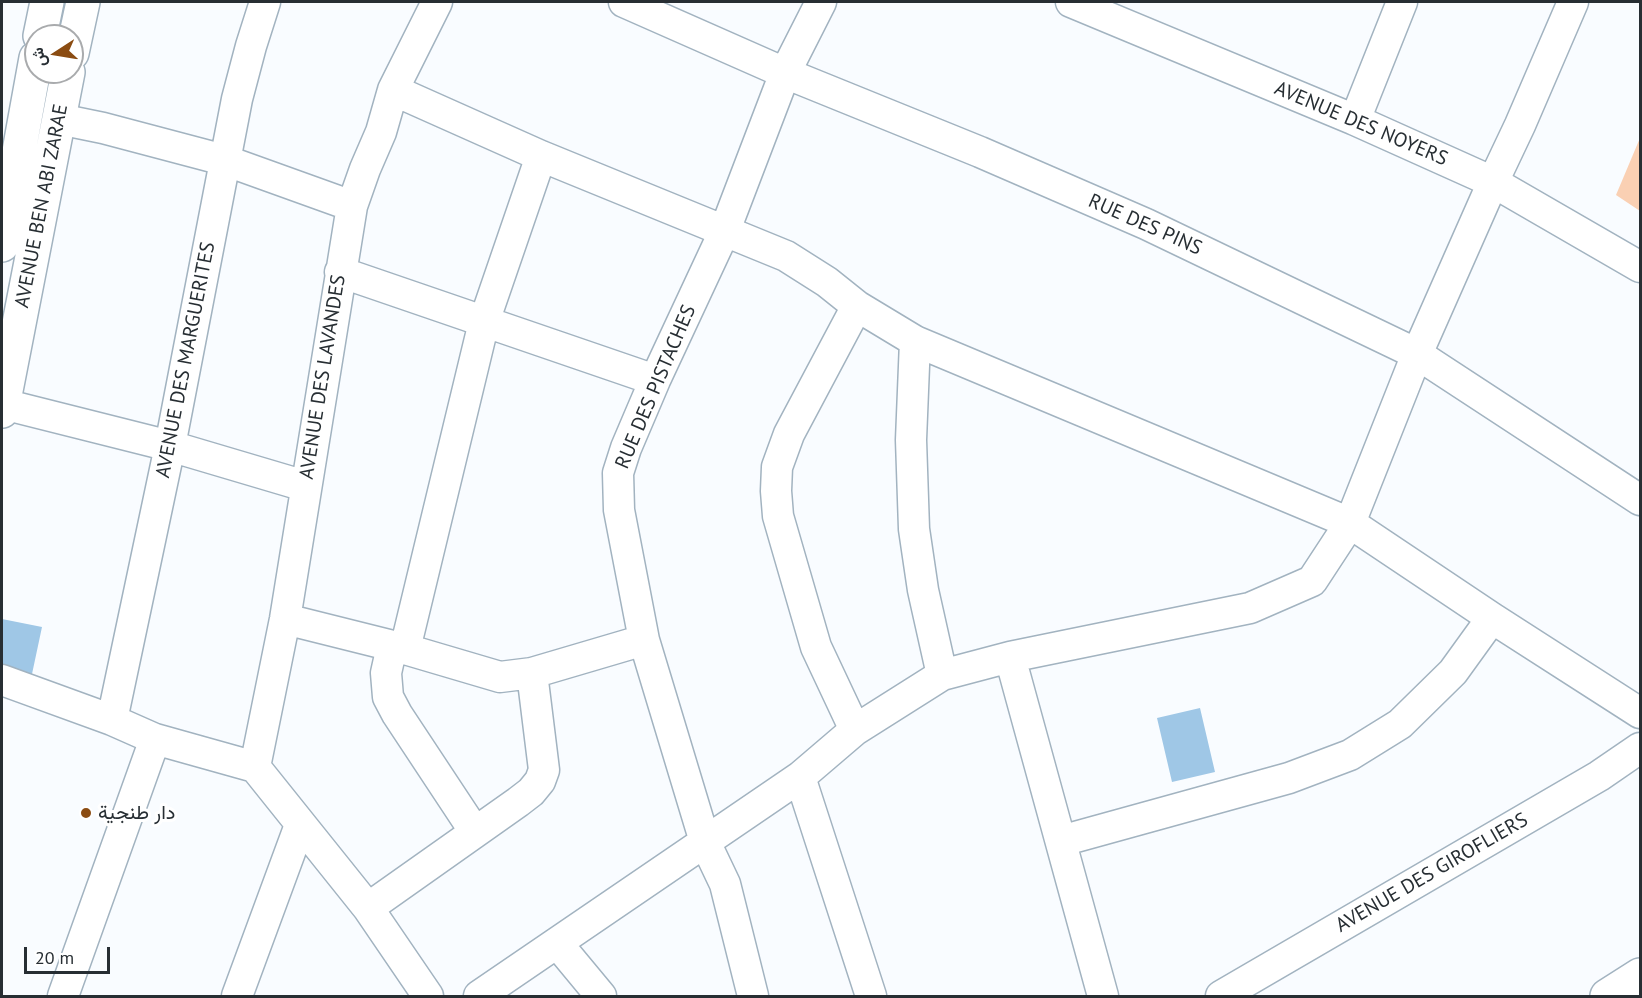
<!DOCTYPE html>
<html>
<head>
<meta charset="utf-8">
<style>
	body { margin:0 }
	#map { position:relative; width:1642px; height:998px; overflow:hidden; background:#f9fcff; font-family:"PT Sans",Vazirmatn,sans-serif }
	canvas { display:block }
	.frame { position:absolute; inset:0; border:3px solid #272e33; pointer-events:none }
	.north { position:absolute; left:24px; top:24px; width:60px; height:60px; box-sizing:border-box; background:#fff; border:2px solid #a9abad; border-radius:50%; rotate:258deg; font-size:16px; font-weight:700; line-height:24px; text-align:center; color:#272e33 }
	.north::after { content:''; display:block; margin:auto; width:21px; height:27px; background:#8b4c12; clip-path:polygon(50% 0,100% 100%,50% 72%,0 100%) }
	.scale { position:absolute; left:24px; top:947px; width:86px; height:27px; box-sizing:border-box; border:3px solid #272e33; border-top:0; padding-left:8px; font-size:18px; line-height:21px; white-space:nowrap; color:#272e33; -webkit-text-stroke:4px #fff; paint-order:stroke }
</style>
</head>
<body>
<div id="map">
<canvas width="1642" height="998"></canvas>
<div class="frame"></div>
<div class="north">ش</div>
<div class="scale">20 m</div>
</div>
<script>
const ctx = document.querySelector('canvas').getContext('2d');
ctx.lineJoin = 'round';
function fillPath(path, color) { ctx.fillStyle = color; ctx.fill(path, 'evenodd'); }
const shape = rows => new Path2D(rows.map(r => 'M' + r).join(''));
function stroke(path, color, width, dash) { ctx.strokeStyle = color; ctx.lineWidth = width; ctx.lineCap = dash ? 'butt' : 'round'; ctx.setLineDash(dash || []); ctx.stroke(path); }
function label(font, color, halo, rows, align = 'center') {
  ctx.font = font + ' "PT Sans",Vazirmatn,sans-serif'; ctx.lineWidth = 6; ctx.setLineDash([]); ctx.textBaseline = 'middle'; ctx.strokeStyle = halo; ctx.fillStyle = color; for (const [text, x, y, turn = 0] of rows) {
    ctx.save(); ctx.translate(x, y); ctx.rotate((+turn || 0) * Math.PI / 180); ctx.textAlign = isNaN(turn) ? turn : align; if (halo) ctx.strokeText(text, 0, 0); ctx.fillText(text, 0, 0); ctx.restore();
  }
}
const green = shape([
	[1640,138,1640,211,1616,195]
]);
const building = shape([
	[2,619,42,627,32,674,2,667],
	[1200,708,1215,772,1172,782,1157,718]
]);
const minor = shape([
	[624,2,785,73,980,152,1146,224,1417,354,1640,500],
	[1071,2,1355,120,1493,182,1640,267],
	[393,90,541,156,786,256,827,282,857,306,915,341,1350,523,1492,618,1640,713],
	[59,119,103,128,224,160,352,206],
	[1355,120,1402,2],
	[340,272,655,380],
	[915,341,911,440,914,529,923,590,942,675],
	[3,404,170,446,305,486],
	[285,619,405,649,500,677,532,673,644,640],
	[392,646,386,673,388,697,397,714,475,832],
	[405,649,484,322,541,156],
	[1010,657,1103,996],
	[2,680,112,720,155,739,255,767],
	[112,720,170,446,237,99,251,46,265,2],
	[855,730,816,647,778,516,776,491,777,467,789,434,857,306],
	[255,767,285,619,352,206,365,169,381,132,393,90,437,2],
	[255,767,368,908,428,996],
	[800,777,871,996],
	[1061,841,1289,778,1350,755,1400,724,1453,672,1492,618],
	[368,908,518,802,531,792,540,781,544,770,532,673],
	[557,943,601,996],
	[63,996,155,739],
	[237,996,300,825],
	[479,996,800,777,855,730,942,675,1010,657,1250,608,1312,581,1350,523,1417,354,1493,182,1520,125,1573,2],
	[753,996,725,884,705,842,644,640,619,510,618,473,626,448,655,380,725,230,785,73,821,2],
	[1221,996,1599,776,1640,748]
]);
const tertiary = shape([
	[1607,996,1640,975]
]);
const primary = shape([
	[40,36,47,2],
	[72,53,83,2],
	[2,245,36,58],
	[2,411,68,72]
]);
const markers = [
	[86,813,6,"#8b4c12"]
];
const streetNames = [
	["AVENUE DES NOYERS",1361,124,23],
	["AVENUE BEN ABI ZARAE",42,206,-79],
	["RUE DES PINS",1145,225,24],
	["AVENUE DES MARGUERITES",186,360,-79],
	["AVENUE DES LAVANDES",323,377,-81],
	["RUE DES PISTACHES",656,387,-67],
	["AVENUE DES GIROFLIERS",1432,873,-30]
];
const poiNames = [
	["دار طنجية",98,813]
];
fillPath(green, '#fad0b3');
fillPath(building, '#9fc7e6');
stroke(minor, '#a2b3c0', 33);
stroke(tertiary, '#a2b3c0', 36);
stroke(primary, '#a2b3c0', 36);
stroke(minor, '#fff', 30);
stroke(tertiary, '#fff', 33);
stroke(primary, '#fff', 33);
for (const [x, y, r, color] of markers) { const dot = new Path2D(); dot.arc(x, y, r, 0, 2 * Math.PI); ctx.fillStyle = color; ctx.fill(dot); stroke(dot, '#fff', 2); }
label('20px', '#272e33', '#fff', streetNames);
label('20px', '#272e33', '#fff', poiNames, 'left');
</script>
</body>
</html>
